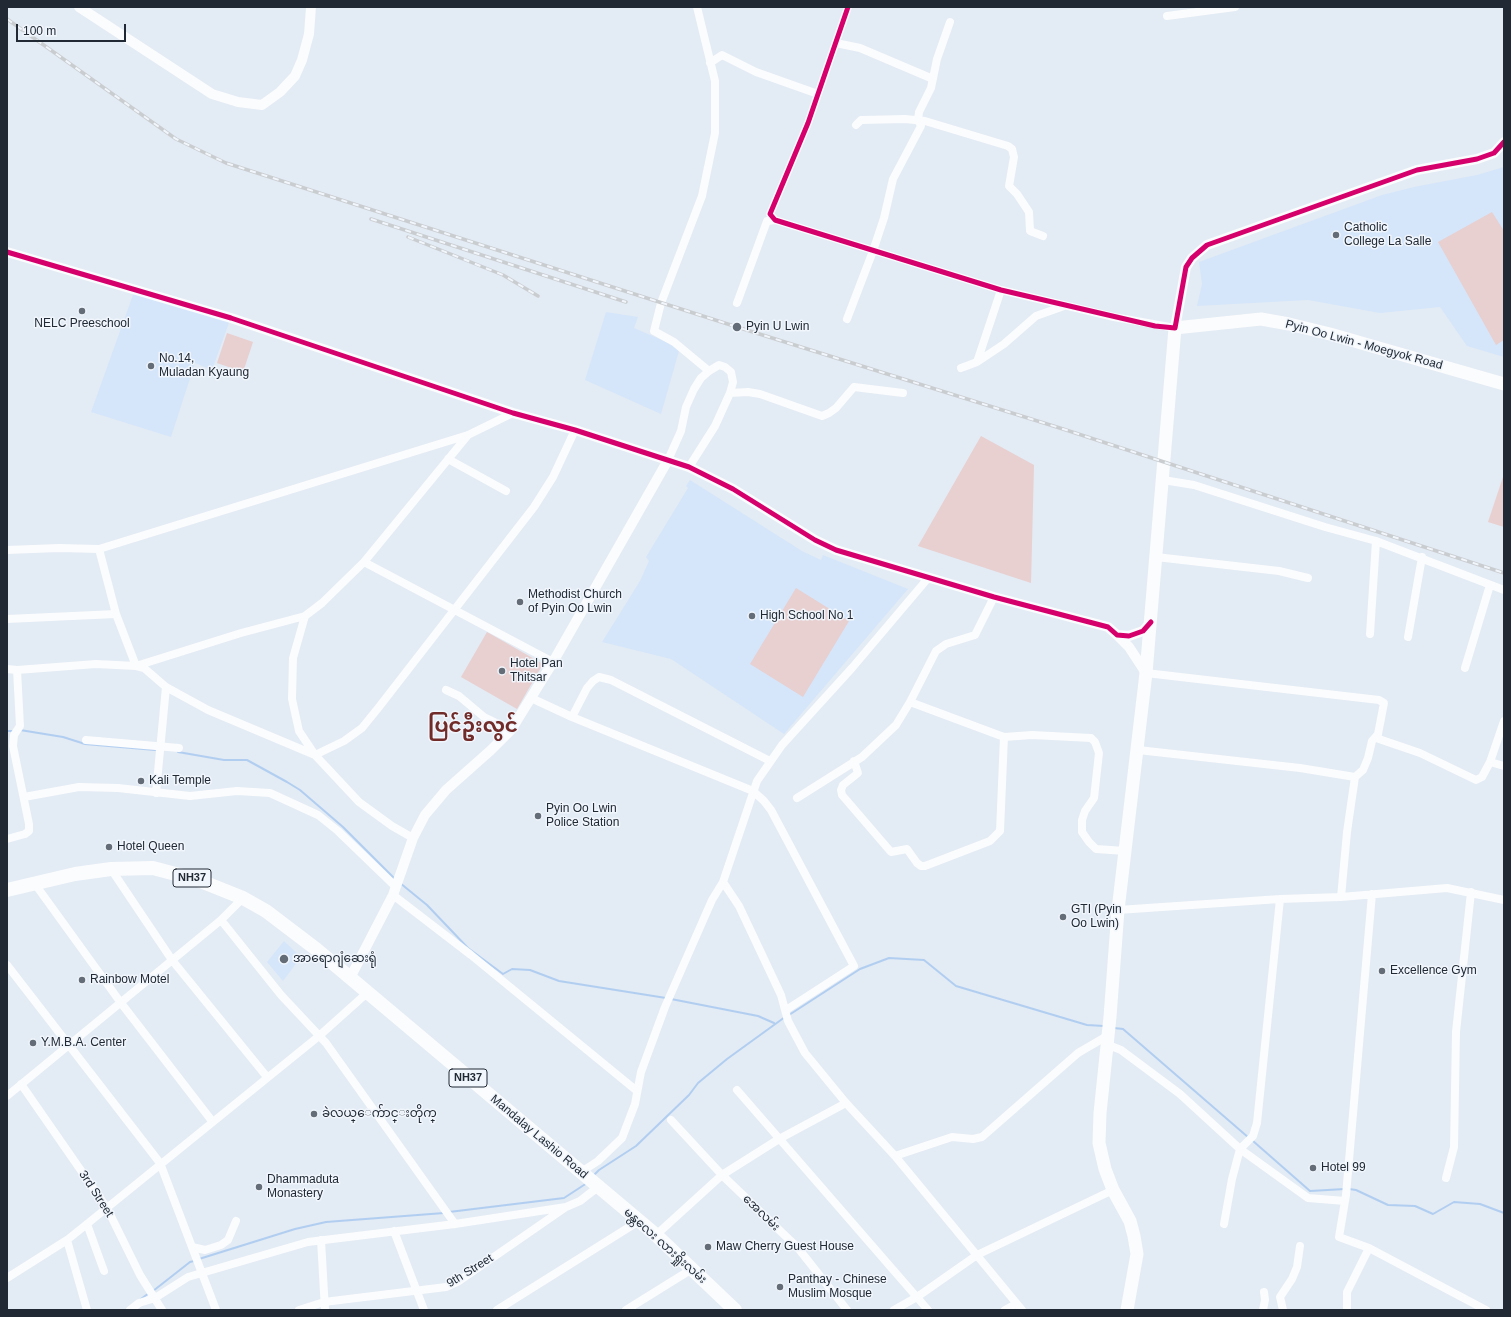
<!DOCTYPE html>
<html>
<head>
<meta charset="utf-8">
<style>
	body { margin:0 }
	#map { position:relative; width:1511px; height:1317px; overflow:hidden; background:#e3ebf4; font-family:Helvetica,sans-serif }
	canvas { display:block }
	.frame { position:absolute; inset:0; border:8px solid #202934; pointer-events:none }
	.scale { position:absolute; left:16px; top:24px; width:110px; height:18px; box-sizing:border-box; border:2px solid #202934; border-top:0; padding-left:5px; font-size:12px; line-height:14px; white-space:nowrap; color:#202934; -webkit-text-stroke:3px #f1f6fc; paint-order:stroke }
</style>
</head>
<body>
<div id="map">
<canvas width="1511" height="1317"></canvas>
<div class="frame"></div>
<div class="scale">100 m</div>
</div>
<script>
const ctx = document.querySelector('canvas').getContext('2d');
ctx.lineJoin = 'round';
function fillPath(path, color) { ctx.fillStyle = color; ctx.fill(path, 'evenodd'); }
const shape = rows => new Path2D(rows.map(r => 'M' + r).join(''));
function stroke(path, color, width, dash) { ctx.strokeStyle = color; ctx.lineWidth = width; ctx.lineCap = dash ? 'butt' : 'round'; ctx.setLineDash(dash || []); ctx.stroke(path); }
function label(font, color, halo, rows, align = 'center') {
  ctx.font = font + ' Helvetica,"Noto Sans Myanmar",sans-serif'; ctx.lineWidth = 3; ctx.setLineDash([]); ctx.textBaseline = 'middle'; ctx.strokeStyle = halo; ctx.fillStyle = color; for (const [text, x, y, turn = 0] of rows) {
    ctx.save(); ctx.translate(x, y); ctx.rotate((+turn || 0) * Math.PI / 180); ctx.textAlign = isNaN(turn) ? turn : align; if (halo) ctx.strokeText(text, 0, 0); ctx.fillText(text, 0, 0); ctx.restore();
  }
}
const built = shape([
	[1504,167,1504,357,1467,346,1440,307,1380,313,1308,300,1197,306,1202,284,1199,262,1382,195,1414,187,1477,175],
	[134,292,230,320,212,370,195,363,171,437,91,412],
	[606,312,638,317,634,328,676,346,679,351,661,414,585,380],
	[690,480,802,551,821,560,823,555,908,589,784,734,671,659,602,642,640,581,649,561,646,557,688,488,686,486],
	[284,941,301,957,283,981,267,962]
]);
const green = shape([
	[1492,212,1504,231,1504,340,1496,345,1438,242],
	[227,333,253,342,243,372,217,363],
	[981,436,1034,465,1031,583,918,546],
	[1504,474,1504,527,1488,522],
	[796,588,849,621,803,697,750,664],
	[487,632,543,664,517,709,461,677]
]);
const stream = shape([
	[20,730,63,737,85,744,155,750],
	[7,731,13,731],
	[178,752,224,760,247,760,287,782,300,790,343,827,395,879],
	[400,883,427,905,468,948,503,974,512,969,530,970,559,981,666,998],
	[671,999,758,1016,774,1023],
	[789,1015,860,969,889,958,924,960,956,986,1087,1025,1104,1026],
	[1114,1028,1123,1029,1249,1138],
	[1253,1141,1310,1191,1345,1189],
	[594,1175,599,1170,636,1146,689,1095,698,1083,727,1059,785,1017],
	[1349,1189,1356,1190,1388,1205,1415,1206,1433,1214,1454,1202,1480,1204,1504,1213],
	[449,1212,564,1198,587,1183],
	[199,1259,295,1229,326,1222,444,1213],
	[153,1291,190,1262,194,1261],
	[141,1299,149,1293]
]);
const minor = shape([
	[697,7,715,81,715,133,702,196,661,303,654,331,674,342,709,371],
	[848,7,808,123,770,214,775,220,1001,290,1114,317,1175,328],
	[1167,16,1235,7],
	[836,43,860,48,933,79],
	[710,63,722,55,756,72,818,94],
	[856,125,861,120,905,119,925,121,1008,146,1012,149,1014,157,1009,186,1017,194,1029,212,1030,231,1043,236],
	[737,303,767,221,775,220],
	[847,319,873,251,884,218,893,179,921,126,918,120,919,112,931,88,937,59,950,22],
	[977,362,1001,290],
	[961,368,977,362,1004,344,1036,316,1064,306],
	[730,393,748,392,760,394,822,416,829,413,836,408,854,387,903,393],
	[448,459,506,491],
	[668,460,681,431,686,407,694,389,701,378,709,371,719,365,725,367,731,372,733,382,730,393,715,426,689,467],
	[1163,480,1194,485,1325,527,1376,541,1504,590],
	[99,549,116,614,136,666,144,668,166,687,208,710,315,755,344,741,362,728,379,707,534,507,553,477,575,430],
	[7,550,59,548,99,549,468,435,513,413],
	[1156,557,1279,571,1308,578],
	[364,562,553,662],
	[305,616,293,658,292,699,299,731,315,755,359,802,392,826,413,838],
	[7,619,116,614],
	[1370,634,1376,541],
	[1408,637,1422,557],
	[1465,668,1490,585],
	[7,669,17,670,96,664,136,666,241,633,305,616,322,603,364,562,468,435],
	[1146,673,1379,700,1384,703,1378,734,1372,741,1368,758,1363,770,1355,777,1347,832,1341,897],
	[446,690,459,696,484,717,511,730],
	[531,698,572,717,753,791,764,801,771,810,854,966,786,1010],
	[910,702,1004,737,1032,735,1091,738,1095,742,1099,753,1094,798,1085,811,1082,820,1082,832,1089,842,1096,849,1125,851],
	[572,717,587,688,593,681,599,677,611,680,770,761],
	[1376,738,1420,753,1476,780,1482,777,1490,762,1504,721],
	[86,740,179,748],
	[1138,750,1300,768,1355,777],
	[854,761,858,773,843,785,841,790,842,795,891,852,907,849,917,863,921,866,925,866,990,841,1000,831,1004,737],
	[1490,762,1504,766],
	[156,793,166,687],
	[24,797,79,787,118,788,190,796,237,791,270,793,318,815,338,831,396,887],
	[797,798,862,757,896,725,910,702,936,651,946,644,975,635,994,597],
	[7,839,25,834,29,831,29,824,13,746,14,735,20,726,17,670],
	[111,869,172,960,267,1077],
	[723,882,739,906,781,995,788,1021,805,1053,846,1103,895,1156,1022,1310],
	[35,884,121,1003,212,1121],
	[1372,894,1346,1195,1339,1237,1369,1248,1486,1310],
	[393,895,471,955,637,1091],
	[1118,910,1280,899,1341,897,1447,888,1504,900],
	[221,920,281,995,326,1043,455,1224],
	[7,965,160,1163,216,1310],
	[1106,1044,1121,1050,1180,1094,1240,1149,1253,1136,1257,1123,1280,899],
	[21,1084,107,1208,140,1275,162,1310],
	[737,1090,928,1310],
	[7,1096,221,920,243,898],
	[671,1120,722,1175,798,1248,847,1310],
	[895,1156,952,1137,973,1139,982,1137,1078,1053,1107,1036],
	[581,1172,598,1161,622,1138,635,1104,641,1072,665,1007,712,900,723,882,757,781,782,745,852,668,929,577],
	[1446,1178,1454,1147,1456,1032,1471,892],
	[87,1224,104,1271],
	[1224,1224,1232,1179,1240,1149,1308,1198,1345,1201],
	[394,1231,424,1310],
	[656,1235,722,1175,779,1139,846,1103],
	[67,1240,87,1310],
	[321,1240,325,1310],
	[192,1247,205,1250,221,1245,228,1240,236,1221],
	[7,1278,67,1240,87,1224,319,1036,367,993],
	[130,1310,139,1303,155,1298,188,1277,308,1242,455,1224,566,1207],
	[299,1310,324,1302,446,1287,459,1281,566,1207,580,1201,598,1187],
	[497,1310,639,1221],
	[626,1310,692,1269],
	[894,1310,917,1297,977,1255,1113,1190],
	[1005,1310,1016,1304],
	[1263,1310,1265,1300,1264,1292],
	[1283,1310,1280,1297,1292,1279,1297,1267,1300,1246],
	[1347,1310,1347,1292,1369,1248]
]);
const tertiary = shape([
	[79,7,212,94,238,102,262,105,280,92,295,76,302,60,309,34,311,7],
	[7,252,231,318,513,413,575,430,689,467,733,489,815,540,836,550,994,597,1108,627,1117,635,1129,636,1143,631,1151,622],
	[1175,328,1186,267,1192,258,1207,245,1417,170,1477,159,1494,153,1504,142],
	[1117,635,1129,647,1146,673],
	[350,978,393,895,413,838,425,815,446,790,491,750,511,730,553,662,668,460]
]);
const primary = shape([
	[1127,1310,1137,1254,1134,1236,1130,1221,1113,1190,1105,1169,1099,1143,1100,1113,1110,1017,1118,910,1146,673,1175,328,1261,319,1289,324,1330,334,1504,384]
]);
const trunk = shape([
	[7,890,75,874,111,869,153,868,198,880,243,898,266,911,316,949,656,1235,735,1310]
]);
const rail = shape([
	[7,19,176,139,226,163,737,327,1063,429,1504,573],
	[371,219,626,302],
	[408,237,503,275,538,296]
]);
const cycleway = shape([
	[848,7,808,123,770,214,775,220,1001,290,1155,326,1175,328,1186,267,1192,258,1207,245,1417,170,1477,159,1494,153,1504,142],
	[7,252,231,318,513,413,575,430,689,467,733,489,815,540,836,550,994,597,1108,627,1117,635,1129,636,1143,631,1151,622]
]);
const markers = [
	[1336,235,4,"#646d77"],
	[82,311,4,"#646d77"],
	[737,327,5,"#646d77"],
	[151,366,4,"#646d77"],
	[520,602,4,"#646d77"],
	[752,616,4,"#646d77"],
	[502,671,4,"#646d77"],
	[141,781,4,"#646d77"],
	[538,816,4,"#646d77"],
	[109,847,4,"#646d77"],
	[1063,917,4,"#646d77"],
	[284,959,5,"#646d77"],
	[1382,971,4,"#646d77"],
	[82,980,4,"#646d77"],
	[33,1043,4,"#646d77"],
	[314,1114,4,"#646d77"],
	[1313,1168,4,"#646d77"],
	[259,1187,4,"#646d77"],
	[708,1247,4,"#646d77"],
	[780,1287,4,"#646d77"]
];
const shields = [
	[192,878,38],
	[468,1078,38]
];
const shieldNames = [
	["NH37",192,878],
	["NH37",468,1078]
];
const poiNames = [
	["Catholic",1344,228],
	["College La Salle",1344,242],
	["NELC Preeschool",82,324,"center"],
	["Pyin U Lwin",746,327],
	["No.14,",159,359],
	["Muladan Kyaung",159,373],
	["Methodist Church",528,595],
	["of Pyin Oo Lwin",528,609],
	["High School No 1",760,616],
	["Hotel Pan",510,664],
	["Thitsar",510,678],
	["Kali Temple",149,781],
	["Pyin Oo Lwin",546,809],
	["Police Station",546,823],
	["Hotel Queen",117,847],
	["GTI (Pyin",1071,910],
	["Oo Lwin)",1071,924],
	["အာရောဂျံဆေးရုံ",293,959],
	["Excellence Gym",1390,971],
	["Rainbow Motel",90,980],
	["Y.M.B.A. Center",41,1043],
	["ခဲလယ္ေက်ာင္းတိုက္",322,1114],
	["Hotel 99",1321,1168],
	["Dhammaduta",267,1180],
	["Monastery",267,1194],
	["Maw Cherry Guest House",716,1247],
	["Panthay - Chinese",788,1280],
	["Muslim Mosque",788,1294]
];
const streetNames = [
	["Pyin Oo Lwin - Moegyok Road",1364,345,15],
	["Mandalay Lashio Road",539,1137,40],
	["3rd Street",96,1194,57],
	["အေလမ်း",761,1213,44],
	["မန္တလေး လားရှိုးလမ်း",665,1246,42],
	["9th Street",470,1271,-32]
];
const townNames = [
	["ပြင်ဦးလွင်",473,726]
];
fillPath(built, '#d5e6fa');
fillPath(green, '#e8cfd0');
stroke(stream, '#b1cef1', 2);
stroke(minor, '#fbfcfd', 8);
stroke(tertiary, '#fbfcfd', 10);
stroke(primary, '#fbfcfd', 13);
stroke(trunk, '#fbfcfd', 14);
stroke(rail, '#cacdd0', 3.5);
stroke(rail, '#f1f6fc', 2, [6]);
stroke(cycleway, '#d6006c', 5);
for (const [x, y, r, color] of markers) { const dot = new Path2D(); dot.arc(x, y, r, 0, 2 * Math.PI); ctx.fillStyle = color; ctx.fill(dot); stroke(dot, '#f1f6fc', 1.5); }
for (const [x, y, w] of shields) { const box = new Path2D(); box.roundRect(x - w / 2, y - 9, w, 18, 3); ctx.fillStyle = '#f1f6fc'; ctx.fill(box); stroke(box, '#202934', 1); }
label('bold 11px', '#202934', null, shieldNames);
label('12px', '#202934', '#f1f6fc', poiNames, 'left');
label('12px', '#202934', '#f1f6fc', streetNames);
label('bold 20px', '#712b29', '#f1f6fc', townNames);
</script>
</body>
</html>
